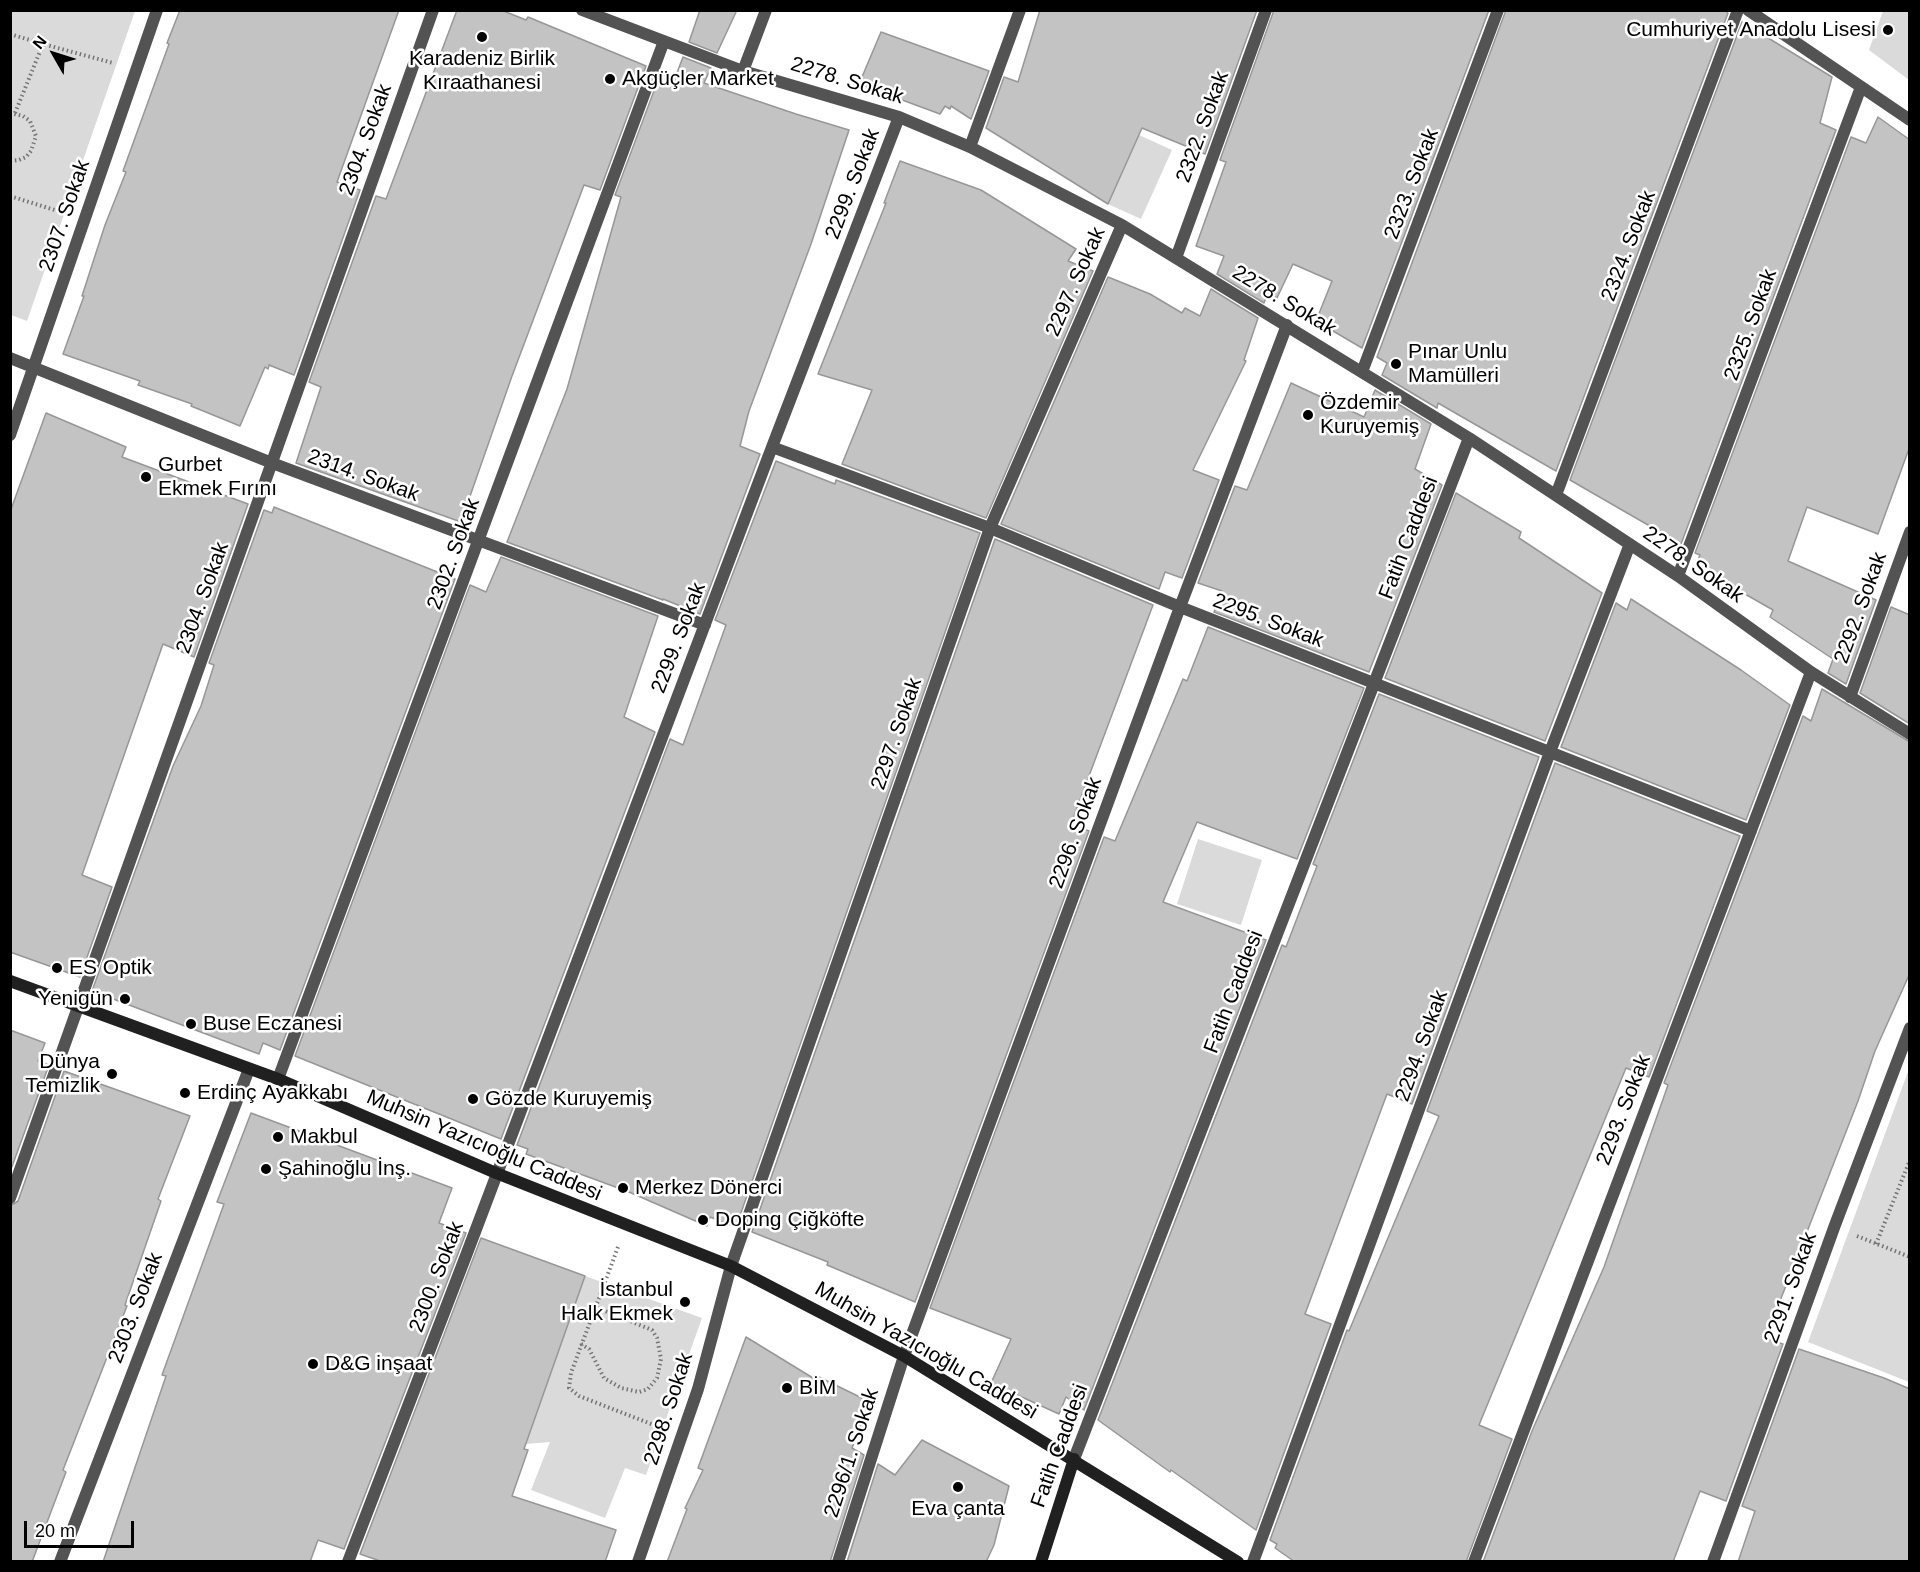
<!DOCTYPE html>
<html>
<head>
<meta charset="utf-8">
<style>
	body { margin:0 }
	#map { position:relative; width:1920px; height:1572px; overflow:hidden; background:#fff; font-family:Helvetica,sans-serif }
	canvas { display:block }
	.frame { position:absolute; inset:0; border:12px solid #000; pointer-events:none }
	.north { position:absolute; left:24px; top:24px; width:60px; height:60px; -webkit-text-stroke:4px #fff; paint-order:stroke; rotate:309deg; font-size:16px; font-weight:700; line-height:24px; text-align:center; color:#000 }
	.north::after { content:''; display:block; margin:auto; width:21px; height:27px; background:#000; clip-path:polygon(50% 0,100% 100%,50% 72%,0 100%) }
	.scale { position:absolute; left:24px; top:1521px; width:110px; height:27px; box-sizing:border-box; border:3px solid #000; border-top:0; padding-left:8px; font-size:18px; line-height:21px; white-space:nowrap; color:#000; -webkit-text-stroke:4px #fff; paint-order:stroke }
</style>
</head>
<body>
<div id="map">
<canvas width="1920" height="1572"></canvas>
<div class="frame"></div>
<div class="north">N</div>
<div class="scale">20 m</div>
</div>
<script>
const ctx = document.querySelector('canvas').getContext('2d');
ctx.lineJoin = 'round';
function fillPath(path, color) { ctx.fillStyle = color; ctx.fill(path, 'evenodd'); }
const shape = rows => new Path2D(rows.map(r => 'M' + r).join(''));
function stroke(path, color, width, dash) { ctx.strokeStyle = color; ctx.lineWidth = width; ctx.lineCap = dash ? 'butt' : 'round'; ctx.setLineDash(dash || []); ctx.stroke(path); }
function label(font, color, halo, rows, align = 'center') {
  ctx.font = font + ' Helvetica,sans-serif'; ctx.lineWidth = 5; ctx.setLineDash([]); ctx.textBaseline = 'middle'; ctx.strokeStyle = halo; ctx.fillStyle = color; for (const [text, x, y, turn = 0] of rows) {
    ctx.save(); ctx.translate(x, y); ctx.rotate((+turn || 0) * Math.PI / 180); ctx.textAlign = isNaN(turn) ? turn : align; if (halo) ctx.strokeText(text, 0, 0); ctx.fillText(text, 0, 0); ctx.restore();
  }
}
const green = shape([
	[11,10,135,11,27,321,11,315],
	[1883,11,1909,11,1909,80,1869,50],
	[1139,135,1172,150,1141,219,1108,204],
	[1198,839,1262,860,1241,925,1177,904],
	[1909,1069,1910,1382,1909,1382,1808,1342],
	[585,1276,702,1318,646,1475,625,1468,605,1518,531,1490,550,1442,526,1444]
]);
const building = shape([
	[180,10,399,10,337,182,360,190,294,375,269,365,268,369,265,367,240,426,191,406,192,404,138,385,140,381,63,354,84,296,82,296,105,225,126,172,123,171,169,44,167,43,180,10],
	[457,10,501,10,526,20,528,17,646,66,600,190,584,185,512,376,461,522,296,463,321,387,309,382,376,196,386,199,457,10],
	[700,10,737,10,717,53,689,42,700,10],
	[1040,10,1257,10,1205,154,1142,128,1108,204,986,128,1004,77,1018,82,1040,10],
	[1274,10,1489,10,1362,348,1316,321,1332,281,1293,264,1277,298,1268,292,1264,303,1217,274,1224,256,1196,246,1226,162,1220,160,1274,10],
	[1506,10,1724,10,1728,13,1556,471,1438,403,1437,408,1382,375,1387,363,1377,357,1506,10],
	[1742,22,1832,77,1820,123,1836,130,1681,544,1570,480,1742,22],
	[881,32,989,71,971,119,951,106,950,109,945,106,940,114,859,84,881,32],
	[683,57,711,68,704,83,796,114,849,130,811,244,749,411,740,446,760,454,700,614,663,599,663,600,507,542,567,389,621,197,615,195,661,72,675,78,683,57],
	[1878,117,1910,140,1910,446,1878,534,1807,507,1788,561,1876,600,1846,684,1828,673,1833,659,1770,617,1773,610,1696,566,1700,555,1695,553,1851,137,1866,143,1878,117],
	[900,161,981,190,1076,249,1068,261,1093,271,986,518,842,464,872,390,818,374,886,203,884,203,900,161],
	[1108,277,1150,294,1182,313,1185,308,1200,316,1211,289,1258,318,1244,360,1246,361,1193,470,1219,480,1182,578,1165,572,1159,589,1001,524,1108,277],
	[1291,383,1364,417,1375,390,1431,424,1415,469,1442,485,1369,672,1214,612,1222,591,1198,583,1235,486,1247,490,1291,383],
	[46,413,126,447,122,457,248,504,194,657,163,644,82,875,112,887,80,977,10,952,10,512,46,413],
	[776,461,835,484,836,480,980,533,736,1227,710,1217,707,1226,629,1192,526,1154,528,1149,517,1145,670,739,683,745,726,625,715,620,776,461],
	[1456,493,1521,532,1519,538,1602,593,1545,741,1385,678,1456,493],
	[274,507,455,579,280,1050,263,1043,259,1054,92,991,173,766,201,706,214,665,209,663,264,510,272,513,274,507],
	[995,539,1153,605,1071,824,1089,831,915,1302,827,1265,828,1262,752,1232,995,539],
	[501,557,658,616,624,717,655,732,501,1139,295,1056,470,585,486,592,501,557],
	[1631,599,1741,670,1790,705,1746,820,1561,747,1616,603,1627,610,1631,599],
	[1891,607,1910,615,1910,724,1860,693,1891,607],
	[1208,627,1364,688,1297,859,1197,822,1163,902,1266,940,1084,1410,1066,1397,1059,1414,991,1383,1011,1339,930,1308,1104,837,1115,841,1183,679,1187,681,1208,627],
	[1822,689,1910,742,1910,973,1875,1051,1858,1101,1780,1301,1767,1339,1783,1344,1726,1501,1700,1491,1673,1562,1483,1562,1532,1431,1604,1267,1668,1085,1664,1083,1803,716,1811,721,1822,689],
	[1379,694,1539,757,1412,1104,1387,1094,1305,1314,1331,1324,1256,1530,1171,1470,1170,1472,1098,1420,1282,945,1286,947,1317,866,1313,864,1379,694],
	[1555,763,1740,836,1649,1077,1626,1068,1479,1425,1512,1439,1466,1562,1295,1562,1275,1548,1277,1544,1270,1540,1347,1330,1349,1331,1439,1116,1427,1111,1555,763],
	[10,1030,45,1043,38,1061,49,1065,10,1172,10,1030],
	[64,1071,190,1116,158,1199,161,1201,125,1305,127,1306,63,1470,66,1472,32,1562,10,1562,10,1206,18,1201,64,1071],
	[251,1113,452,1188,439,1223,466,1233,344,1549,318,1540,310,1562,103,1562,166,1376,162,1375,224,1204,217,1202,251,1113],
	[481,1238,585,1276,524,1449,528,1450,512,1496,616,1530,605,1562,383,1562,360,1554,481,1238],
	[746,1337,813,1378,815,1375,870,1402,852,1448,864,1455,830,1562,667,1562,687,1509,685,1508,703,1470,698,1468,746,1337],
	[1799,1349,1884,1378,1910,1389,1910,1562,1738,1562,1755,1511,1742,1506,1799,1349],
	[922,1440,1009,1486,994,1545,986,1562,847,1562,878,1464,895,1475,922,1440]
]);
const path = shape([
	[10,34,43,44],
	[10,113,23,116,30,121,36,136,31,151,26,157,19,160,10,161],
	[15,113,43,44,113,63],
	[10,196,61,212],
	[1857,1236,1910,1257],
	[1876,1244,1910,1160],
	[618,1247,571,1373,569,1388,579,1396,659,1427],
	[581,1344,589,1349,604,1378,621,1388,639,1392,648,1389,657,1378,661,1359,657,1338,652,1330,595,1307]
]);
const street = shape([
	[582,10,743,71,899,117,970,147,1122,225,1469,438,1678,576,1811,672,1910,734],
	[1748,10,1910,120],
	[743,71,766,10],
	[970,147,1020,10],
	[1176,258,1266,10],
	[10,358,272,463,705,625],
	[1362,372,1498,10],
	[10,435,157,10],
	[772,447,990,528,1180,607,1751,831],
	[1556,495,1738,10],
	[1678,576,1861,87],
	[1850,697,1910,532],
	[278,1079,664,41],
	[10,1198,433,10],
	[1074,1459,1469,438],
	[60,1562,249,1069],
	[348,1562,467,1253,772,447,899,117],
	[638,1562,698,1389,731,1266,990,528,1122,225],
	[838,1562,904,1356,1180,607,1287,325],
	[1253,1562,1550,752,1630,544],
	[1474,1562,1811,672],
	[1713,1562,1835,1225,1910,1028]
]);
const secondary = shape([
	[10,981,278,1079,496,1173,731,1266,904,1356,1238,1562],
	[1041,1562,1074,1459]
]);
const markers = [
	[1888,30,6,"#000"],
	[482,37,6,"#000"],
	[610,79,6,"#000"],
	[1396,364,6,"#000"],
	[1308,415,6,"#000"],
	[146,477,6,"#000"],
	[57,968,6,"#000"],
	[125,999,6,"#000"],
	[191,1024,6,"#000"],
	[112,1074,6,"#000"],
	[185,1093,6,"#000"],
	[473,1099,6,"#000"],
	[278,1137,6,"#000"],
	[266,1169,6,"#000"],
	[623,1188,6,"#000"],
	[703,1220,6,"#000"],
	[685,1302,6,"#000"],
	[313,1364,6,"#000"],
	[787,1388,6,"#000"],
	[958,1487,6,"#000"]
];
const poiNames = [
	["Cumhuriyet Anadolu Lisesi",1876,30,"right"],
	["Karadeniz Birlik",482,59,"center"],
	["Kıraathanesi",482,83,"center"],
	["Akgüçler Market",622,79],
	["Pınar Unlu",1408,352],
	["Mamülleri",1408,376],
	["Özdemir",1320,403],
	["Kuruyemiş",1320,427],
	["Gurbet",158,465],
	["Ekmek Fırını",158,489],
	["ES Optik",69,968],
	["Yenigün",113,999,"right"],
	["Buse Eczanesi",203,1024],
	["Dünya",100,1062,"right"],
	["Temizlik",100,1086,"right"],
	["Erdinç Ayakkabı",197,1093],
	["Gözde Kuruyemiş",485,1099],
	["Makbul",290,1137],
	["Şahinoğlu İnş.",278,1169],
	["Merkez Dönerci",635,1188],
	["Doping Çiğköfte",715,1220],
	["İstanbul",673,1290,"right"],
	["Halk Ekmek",673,1314,"right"],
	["D&G inşaat",325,1364],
	["BİM",799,1388],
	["Eva çanta",958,1509,"center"]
];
const streetNames = [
	["2278. Sokak",847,81,17],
	["2322. Sokak",1203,127,-70],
	["2304. Sokak",366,140,-70],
	["2299. Sokak",853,184,-69],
	["2323. Sokak",1412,184,-69],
	["2307. Sokak",65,216,-71],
	["2324. Sokak",1629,246,-69],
	["2297. Sokak",1076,282,-66],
	["2278. Sokak",1284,301,31],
	["2325. Sokak",1751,325,-70],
	["2314. Sokak",363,476,20],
	["Fatih Caddesi",1409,538,-69],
	["2302. Sokak",454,554,-70],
	["2278. Sokak",1693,565,35],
	["2304. Sokak",203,598,-70],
	["2292. Sokak",1861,608,-70],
	["2295. Sokak",1268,621,21],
	["2299. Sokak",679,638,-69],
	["2297. Sokak",897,734,-71],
	["2296. Sokak",1076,833,-70],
	["Fatih Caddesi",1234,992,-69],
	["2294. Sokak",1422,1046,-70],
	["2293. Sokak",1624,1110,-69],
	["Muhsin Yazıcıoğlu Caddesi",484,1146,23],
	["2300. Sokak",437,1277,-69],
	["2291. Sokak",1791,1288,-70],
	["2303. Sokak",136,1308,-69],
	["Muhsin Yazıcıoğlu Caddesi",926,1351,30],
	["2298. Sokak",669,1409,-72],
	["Fatih Caddesi",1060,1446,-70],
	["2296/1. Sokak",852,1453,-72]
];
fillPath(green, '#dadada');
fillPath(building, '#c3c3c3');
stroke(building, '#979797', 1.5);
stroke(path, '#757575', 4, [1.5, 3]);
stroke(street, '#535353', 12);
stroke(secondary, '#202020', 12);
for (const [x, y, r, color] of markers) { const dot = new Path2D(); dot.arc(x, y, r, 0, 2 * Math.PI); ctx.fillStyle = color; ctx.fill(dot); stroke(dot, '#fff', 2); }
label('21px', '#000', '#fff', poiNames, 'left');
label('21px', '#000', '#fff', streetNames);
</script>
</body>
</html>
